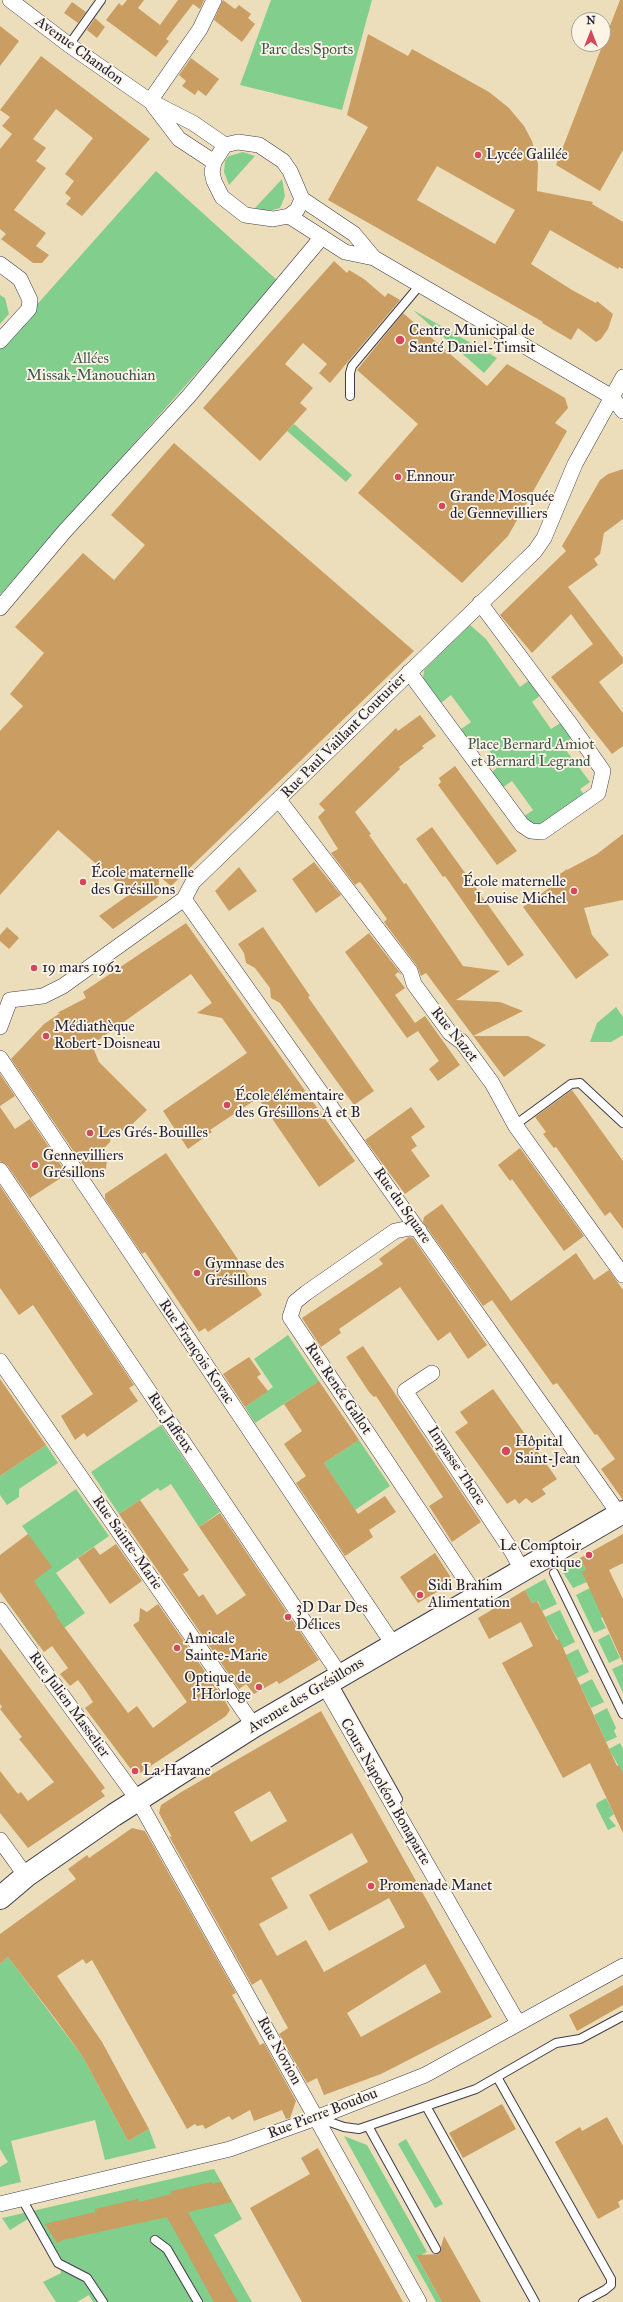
<!DOCTYPE html>
<html>
<head>
<meta charset="utf-8">
<style>
	body { margin:0 }
	#map { position:relative; width:623px; height:2302px; overflow:hidden; background:#ecdeba; font-family:"IM FELL Great Primer",serif }
	canvas { display:block }
	.north { position:absolute; left:571px; top:12px; width:40px; height:40px; box-sizing:border-box; background:#fcf5e5; border:1px solid #a5a1a1; border-radius:50%; rotate:0deg; font-size:11px; font-weight:700; line-height:16px; text-align:center; color:#22223b }
	.north::after { content:''; display:block; margin:auto; width:14px; height:18px; background:#d1495b; clip-path:polygon(50% 0,100% 100%,50% 72%,0 100%) }
</style>
</head>
<body>
<div id="map">
<canvas width="623" height="2302"></canvas>
<div class="north">N</div>
</div>
<script>
const ctx = document.querySelector('canvas').getContext('2d');
ctx.lineJoin = 'round';
function fillPath(path, color) { ctx.fillStyle = color; ctx.fill(path, 'evenodd'); }
const shape = rows => new Path2D(rows.map(r => 'M' + r).join(''));
function stroke(path, color, width, dash) { ctx.strokeStyle = color; ctx.lineWidth = width; ctx.lineCap = dash ? 'butt' : 'round'; ctx.setLineDash(dash || []); ctx.stroke(path); }
function label(font, color, halo, rows, align = 'center') {
  ctx.font = font + ' "IM FELL Great Primer",serif'; ctx.lineWidth = 3.5; ctx.setLineDash([]); ctx.textBaseline = 'middle'; ctx.strokeStyle = halo; ctx.fillStyle = color; for (const [text, x, y, turn = 0] of rows) {
    ctx.save(); ctx.translate(x, y); ctx.rotate((+turn || 0) * Math.PI / 180); ctx.textAlign = isNaN(turn) ? turn : align; if (halo) ctx.strokeText(text, 0, 0); ctx.fillText(text, 0, 0); ctx.restore();
  }
}
const green = shape([
	[271,0,372,0,342,110,240,85],
	[243,152,255,156,229,185,224,172,225,161,229,156],
	[156,171,278,281,0,595,0,346],
	[282,179,285,196,280,208,268,211,255,208],
	[0,295,5,298,9,314,0,324],
	[413,310,497,358,484,373],
	[294,424,352,475,346,482,287,431],
	[470,625,486,639,520,687,531,679,542,694,532,702,551,729,562,722,573,737,562,745,590,782,580,789,585,796,544,827,530,824,523,817,533,810,512,781,502,788,491,773,500,765,481,740,472,745,460,730,471,722,451,695,441,703,423,678,424,670],
	[616,1007,623,1017,623,1035,611,1042,590,1042,597,1023],
	[288,1335,319,1381,255,1423,245,1407,273,1387,254,1359],
	[161,1425,220,1512,199,1527,171,1484,160,1491,158,1488,119,1514,91,1472],
	[359,1440,390,1486,355,1510,324,1463],
	[46,1445,58,1463,19,1489,19,1497,7,1505,0,1495,0,1476],
	[76,1489,109,1536,56,1573,85,1613,39,1646,6,1600,28,1534,22,1526],
	[580,1558,586,1570,587,1582,573,1588,561,1569],
	[545,1579,557,1604,542,1611,538,1601,532,1603,525,1590],
	[590,1588,603,1617,601,1618,606,1628,594,1633,576,1595],
	[560,1610,575,1642,563,1648,545,1617],
	[609,1634,620,1658,609,1663,598,1640],
	[578,1649,589,1672,577,1678,566,1655],
	[623,1664,623,1693,612,1669],
	[592,1679,604,1702,591,1708,580,1685],
	[607,1708,616,1728,614,1731,617,1737,606,1742,594,1715],
	[620,1743,623,1749,623,1774,609,1749],
	[606,1798,614,1814,609,1818,616,1826,608,1830,596,1806,597,1803],
	[8,1957,83,2057,128,2141,149,2129,156,2148,105,2160,95,2120,11,2141,21,2182,0,2187,0,2167,8,2162,0,2149,0,1964],
	[344,2136,367,2145,427,2252,417,2257,442,2302,436,2302],
	[406,2139,443,2204,435,2208,398,2144],
	[214,2169,242,2219,214,2235,252,2302,93,2302,89,2295,77,2302,56,2302,43,2282,61,2273,61,2266,31,2217,10,2230,2,2218]
]);
const building = shape([
	[127,0,144,0,138,8,160,25,178,0,204,0,200,9,193,4,166,39,169,41,156,57,106,20,119,3,122,6],
	[223,0,235,9,239,5,251,14,248,18,255,24,242,42,214,20],
	[620,0,623,0,623,150,600,191,556,165],
	[72,2,86,12,78,23,64,13],
	[95,18,105,27,97,38,87,30],
	[0,26,19,41,0,66],
	[368,34,408,56,412,49,489,92,509,108,524,126,532,141,538,164,537,191,593,202,592,204,623,222,623,269,619,267,618,269,550,230,531,264,572,290,596,303,597,301,613,314,608,329,601,339,596,342,578,328,571,340,542,323,543,322,328,200,368,127,347,115],
	[437,166,515,210,495,244,417,200],
	[41,56,150,139,82,216,66,204,71,198,65,193,74,181,65,174,93,138,56,109,33,139,46,148,36,161,46,168,14,210,46,233,36,246,49,255,42,263,33,263,1,239,6,234,0,229,0,149,12,134,2,126,10,117,0,110],
	[191,58,219,79,206,96,198,90,195,95,182,86,186,81,179,75],
	[334,261,347,273,349,270,364,279,385,297,388,293,400,300,330,383,319,373,327,364,303,343,285,364,313,388,300,403,307,409,260,461,203,408],
	[403,313,487,386,507,364,565,398,568,408,555,423,567,431,508,536,462,583,358,493,418,424,357,370],
	[174,443,414,651,171,886,159,876,158,897,113,929,99,916,130,894,58,830,0,895,0,731,23,706,10,694,44,653,15,627,83,553,114,580,145,545,111,515],
	[623,469,623,519,604,533,600,554,594,559,598,565,568,587,623,658,623,663,599,682,623,713,623,746,612,754,551,677,593,644,571,614,532,653,500,615,566,551,562,546,600,480,608,474],
	[420,715,436,736,422,746,424,748,399,767,400,769,355,812,371,834,369,835,404,884,406,883,463,966,500,971,456,1000,500,1002,523,1011,473,1036,528,1036,546,1045,504,1077,426,973,421,976,417,966,384,922,387,919,361,883,359,882,355,885,331,853,338,849,318,817,325,810,319,804,320,803,396,728,398,731],
	[455,766,517,851,497,865,438,785,441,782,439,778],
	[432,827,524,955,508,966,445,876,443,877,416,839],
	[623,834,623,900,584,908,592,935,609,955,576,979,523,907,556,883,553,879,567,869,567,870,597,854],
	[314,862,341,895,316,913,292,879],
	[239,867,257,891,229,911,215,891],
	[186,923,355,1161,319,1187,258,1098,210,1130,212,1132,188,1149,163,1111,247,1053,222,1018,197,1013,212,1003,191,974,97,1041,100,1045,94,1050,99,1062,147,1110,124,1132,122,1130,117,1136,112,1128,110,1142,105,1147,107,1159,106,1169,94,1171,85,1168,11,1059,44,1024,60,1013,57,1013,86,998,83,992],
	[7,927,19,938,9,949,0,941,0,935],
	[263,927,310,996,308,997,374,1091,354,1105,280,1003,271,998,270,988,255,968,246,963,244,953,238,944],
	[369,933,402,975,398,972,395,975,405,988,395,995,415,1023,425,1016,460,1065,438,1081,429,1069,439,1061,418,1031,407,1038,345,952],
	[0,1074,15,1096,0,1106],
	[572,1090,623,1161,623,1229,610,1212,605,1216,556,1147,554,1148,543,1134,546,1132,535,1117],
	[0,1107,15,1129,30,1119,67,1174,30,1198,7,1165,0,1161],
	[411,1107,425,1127,411,1137,417,1146,411,1150,430,1176,405,1194,365,1140],
	[520,1148,584,1236,564,1251,512,1179,510,1181,498,1165],
	[166,1153,262,1295,208,1332,205,1328,199,1332,145,1252,142,1254,105,1199,105,1194],
	[0,1186,134,1385,129,1388,138,1401,87,1437,84,1433,75,1440,61,1416,93,1394,33,1305,19,1315,0,1288],
	[442,1204,511,1301,576,1253,594,1280,609,1270,623,1290,623,1500,601,1469,615,1459,597,1434,595,1435,557,1383,553,1385,492,1300,483,1306,423,1222,424,1217],
	[409,1237,413,1238,487,1345,468,1359,450,1332,438,1341,400,1287,339,1329,341,1333,321,1347,302,1318,383,1264,379,1259],
	[363,1346,481,1522,452,1542,429,1506,443,1497,376,1396,374,1397,369,1392,346,1357],
	[249,1357,261,1374,257,1377,268,1391,245,1407,223,1374],
	[0,1379,46,1445,0,1476],
	[319,1381,359,1440,324,1463,358,1514,385,1496,396,1512,369,1530,373,1537,345,1556,296,1483,306,1476,284,1444,302,1431,284,1404],
	[493,1389,557,1479,542,1489,546,1494,532,1503,526,1498,519,1504,515,1499,507,1504,455,1432,468,1423,460,1412],
	[140,1500,189,1570,183,1574,199,1597,203,1594,217,1615,246,1595,199,1527,220,1513,319,1660,279,1684,277,1681,254,1694,246,1684,239,1689,119,1514],
	[28,1534,52,1567,34,1581,57,1615,56,1616,128,1713,137,1706,153,1728,187,1702,133,1625,139,1621,140,1608,147,1612,158,1604,224,1699,230,1710,226,1716,140,1773,133,1772,85,1708,93,1702,86,1691,78,1680,70,1686,60,1674,68,1668,52,1646,44,1652,0,1592,0,1555],
	[623,1534,623,1563,609,1570,623,1599,623,1663,582,1572,586,1570,580,1558],
	[116,1544,142,1581,110,1604,78,1558,94,1547,100,1555],
	[435,1553,450,1576,449,1585,418,1603,400,1577],
	[525,1590,532,1603,537,1601,557,1640,559,1639,617,1766,619,1765,623,1774,623,1833,590,1763,563,1778,502,1663,533,1646,521,1622,489,1639,478,1618],
	[0,1648,105,1788,101,1791,105,1796,28,1848,0,1813,0,1771,18,1794,21,1792,28,1801,54,1782,19,1739,22,1737,0,1709,2,1707,0,1704],
	[321,1711,492,2017,381,2074,324,2095,317,2078,307,2083,279,2034,288,2028,261,1979,252,1985,169,1836,172,1837,159,1813,161,1805,183,1791],
	[270,1791,287,1821,251,1842,234,1812],
	[352,1833,368,1862,309,1895,329,1931,389,1898,405,1927,324,1972,306,1940,277,1956,259,1924,288,1908,271,1878],
	[425,1964,441,1992,361,2037,347,2013],
	[132,1828,145,1831,236,1993,232,1995,260,2045,264,2043,296,2101,290,2118,286,2119,282,2110,254,2121,250,2110,232,2120,229,2116,205,2129,203,2125,197,2126,195,2124,187,2129,92,1960,86,1964,83,1959,57,1976,102,2042,149,2129,128,2141,83,2057,57,2021,8,1957,0,1964,0,1934,76,1879,68,1869,87,1855,89,1858],
	[623,1985,623,2005,577,2031,569,2015],
	[502,2104,516,2129,463,2158,449,2133],
	[607,2117,623,2146,623,2199,618,2202,620,2207,598,2219,555,2142,580,2127,582,2131],
	[318,2148,403,2302,302,2302,250,2208,310,2174,301,2158],
	[212,2182,212,2184,221,2182,232,2202,188,2212,238,2302,214,2302,167,2217,63,2240,57,2243,45,2224,95,2212,95,2209,138,2199,139,2202,171,2194,171,2191],
	[444,2236,481,2302,442,2302,416,2255,439,2254]
]);
const lane = shape([
	[69,45,101,0],
	[350,396,350,373,352,366,420,285],
	[515,1125,571,1084,580,1083,623,1123],
	[554,1573,623,1714],
	[332,1681,398,1799],
	[497,2077,611,2279,611,2285,605,2290,583,2302],
	[426,2106,535,2302],
	[318,2118,344,2127,359,2129,476,2089,556,2043,580,2039,623,2016],
	[368,2126,436,2249],
	[22,2199,58,2263,87,2278,103,2302],
	[155,2240,167,2249,198,2302]
]);
const street = shape([
	[10,0,69,45,150,101,193,123,225,145],
	[150,101,200,29,214,0],
	[153,105,179,139,214,162],
	[302,199,297,210,289,216,273,219,245,215,222,197,214,181,212,172,214,162,225,145,238,142,259,145,283,161,290,171,302,199,354,234,374,258,612,397,623,411],
	[289,216,345,252,374,258],
	[0,264,20,279,30,300,29,309,0,341],
	[0,608,64,532,188,397,322,237],
	[409,672,522,825,531,831,542,832,598,793,603,771,571,725,480,603],
	[279,800,410,971,414,984,450,1033,462,1042,492,1083,515,1125,623,1275],
	[184,899,619,1514],
	[10,1000,43,996,63,986,184,899,193,882,535,551,544,538,575,464,623,377],
	[0,1027,10,1000],
	[0,1058,393,1644],
	[0,1170,340,1675],
	[419,1230,410,1228,395,1231,306,1293,295,1302,290,1317,477,1597],
	[0,1361,254,1726],
	[432,1373,405,1391,511,1550,522,1570],
	[0,1610,138,1800,419,2302],
	[324,1685,518,2023],
	[0,1840,26,1876],
	[0,2204,230,2149,316,2118,425,2075,623,1966]
]);
const secondary = shape([
	[0,1898,26,1876,114,1815,254,1726,623,1512]
]);
const markers = [
	[478,155,4,"#d1495b"],
	[400,340,5,"#d1495b"],
	[398,477,4,"#d1495b"],
	[442,506,4,"#d1495b"],
	[83,882,4,"#d1495b"],
	[574,891,4,"#d1495b"],
	[34,968,4,"#d1495b"],
	[46,1036,4,"#d1495b"],
	[227,1105,4,"#d1495b"],
	[90,1133,4,"#d1495b"],
	[35,1165,4,"#d1495b"],
	[197,1273,4,"#d1495b"],
	[506,1451,5,"#d1495b"],
	[589,1555,4,"#d1495b"],
	[420,1595,4,"#d1495b"],
	[288,1617,4,"#d1495b"],
	[177,1648,4,"#d1495b"],
	[259,1687,4,"#d1495b"],
	[135,1771,4,"#d1495b"],
	[371,1886,4,"#d1495b"]
];
const parkNames = [
	["Parc des Sports",307,50],
	["Allées",91,359],
	["Missak-Manouchian",91,376],
	["Place Bernard Amiot",531,745],
	["et Bernard Legrand",531,762]
];
const streetNames = [
	["Avenue Chandon",79,51,36],
	["Rue Paul Vaillant Couturier",344,736,-45],
	["Rue Nazet",454,1035,51],
	["Rue du Square",402,1206,55],
	["Rue François Kovac",196,1352,56],
	["Rue Renée Gallot",338,1389,56],
	["Rue Jaffeux",170,1423,56],
	["Impasse Thore",456,1466,56],
	["Rue Sainte-Marie",127,1543,55],
	["Avenue des Grésillons",306,1696,-31],
	["Rue Julien Masselier",69,1705,54],
	["Cours Napoléon Bonaparte",385,1792,60],
	["Rue Novion",279,2051,61],
	["Rue Pierre Boudou",323,2114,-21]
];
const poiNames = [
	["Lycée Galilée",486,155],
	["Centre Municipal de",409,331],
	["Santé Daniel-Timsit",409,348],
	["Ennour",406,477],
	["Grande Mosquée",450,497],
	["de Gennevilliers",450,514],
	["École maternelle",91,873],
	["des Grésillons",91,890],
	["École maternelle",566,882,"right"],
	["Louise Michel",566,899,"right"],
	["19 mars 1962",42,968],
	["Médiathèque",54,1027],
	["Robert-Doisneau",54,1044],
	["École élémentaire",235,1096],
	["des Grésillons A et B",235,1113],
	["Les Grés-Bouilles",98,1133],
	["Gennevilliers",43,1156],
	["Grésillons",43,1173],
	["Gymnase des",205,1264],
	["Grésillons",205,1281],
	["Hôpital",515,1442],
	["Saint-Jean",515,1459],
	["Le Comptoir",581,1546,"right"],
	["exotique",581,1563,"right"],
	["Sidi Brahim",428,1586],
	["Alimentation",428,1603],
	["3D Dar Des",296,1608],
	["Délices",296,1625],
	["Amicale",185,1639],
	["Sainte-Marie",185,1656],
	["Optique de",251,1678,"right"],
	["l'Horloge",251,1695,"right"],
	["La Havane",143,1771],
	["Promenade Manet",379,1886]
];
fillPath(green, '#82ce8c');
fillPath(building, '#ca9d62');
stroke(lane, '#403e4e', 10);
stroke(street, '#403e4e', 16);
stroke(secondary, '#403e4e', 24);
stroke(lane, '#fff', 8);
stroke(street, '#fff', 15);
stroke(secondary, '#fff', 22);
for (const [x, y, r, color] of markers) { const dot = new Path2D(); dot.arc(x, y, r, 0, 2 * Math.PI); ctx.fillStyle = color; ctx.fill(dot); stroke(dot, '#fcf5e5', 1.5); }
label('15px', '#3f5653', '#fcf5e5', parkNames);
label('15px', '#22223b', '#fcf5e5', streetNames);
label('15px', '#22223b', '#fcf5e5', poiNames, 'left');
</script>
</body>
</html>
